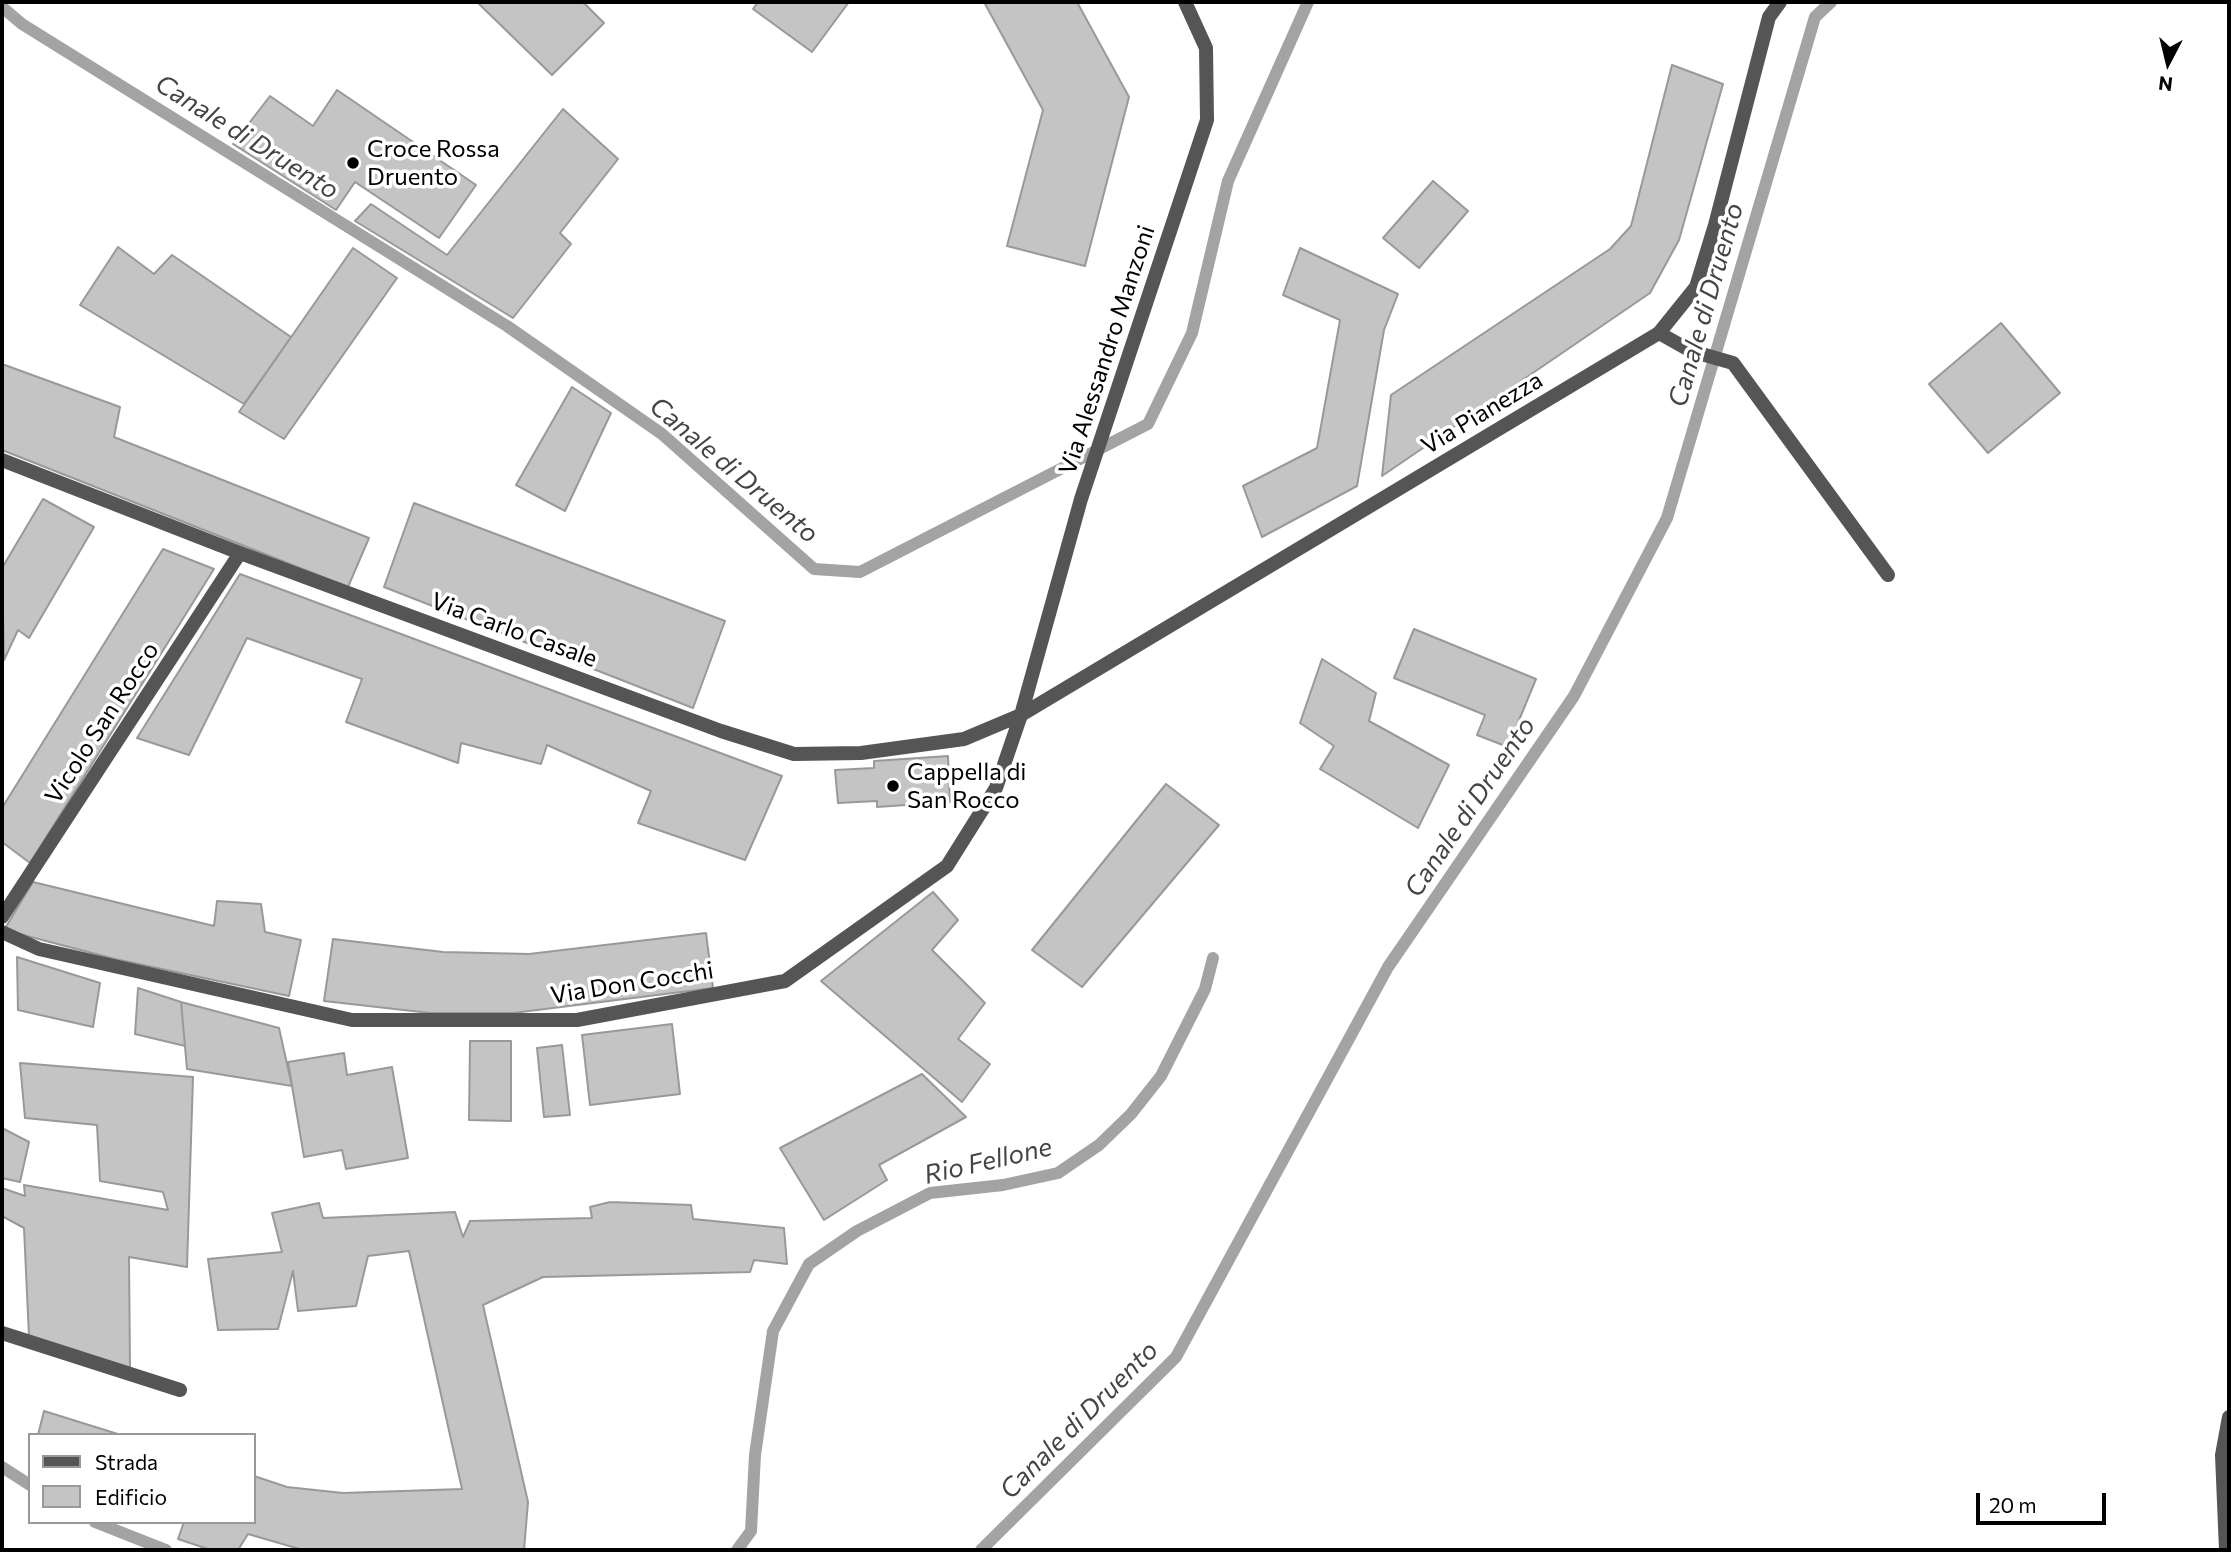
<!DOCTYPE html>
<html>
<head>
<meta charset="utf-8">
<style>
	body { margin:0 }
	#map { position:relative; width:2231px; height:1552px; overflow:hidden; background:#fff; font-family:Commissioner,sans-serif }
	canvas { display:block }
	.frame { position:absolute; inset:0; border:4px solid #000; pointer-events:none }
	.legend { position:absolute; left:28px; top:1433px; width:228px; height:91px; box-sizing:border-box; background:#fff; border:2px solid #999; margin:0; padding:9px 12px; list-style:none; font-size:21px; color:#000 }
	.legend li { display:flex; align-items:center; gap:14px; height:35px }
	.legend b { width:35px; border:2px solid #999 }
	.north { position:absolute; left:2133px; top:28px; width:70px; height:70px; -webkit-text-stroke:5px #fff; paint-order:stroke; rotate:187deg; font-size:19px; font-weight:700; line-height:28px; text-align:center; color:#000 }
	.north::after { content:''; display:block; margin:auto; width:24px; height:32px; background:#000; clip-path:polygon(50% 0,100% 100%,50% 72%,0 100%) }
	.scale { position:absolute; left:1976px; top:1493px; width:130px; height:32px; box-sizing:border-box; border:4px solid #000; border-top:0; padding-left:9px; font-size:21px; line-height:24px; white-space:nowrap; color:#000; -webkit-text-stroke:5px #fff; paint-order:stroke }
</style>
</head>
<body>
<div id="map">
<canvas width="2231" height="1552"></canvas>
<div class="frame"></div>
<ul class="legend">
<li><b style="height:9px;background:#555"></b>Strada</li>
<li><b style="height:19px;background:#c4c4c4"></b>Edificio</li>
</ul>
<div class="north">N</div>
<div class="scale">20 m</div>
</div>
<script>
const ctx = document.querySelector('canvas').getContext('2d');
ctx.lineJoin = 'round';
const shape = rows => new Path2D(rows.map(r => 'M' + r).join(''));
function stroke(path, color, width, dash) { ctx.strokeStyle = color; ctx.lineWidth = width; ctx.lineCap = dash ? 'butt' : 'round'; ctx.setLineDash(dash || []); ctx.stroke(path); }
function fillPath(path, color) { ctx.fillStyle = color; ctx.fill(path, 'evenodd'); }
function label(font, color, halo, rows, align = 'center') {
  ctx.font = font + ' Commissioner,sans-serif'; ctx.lineWidth = 7; ctx.setLineDash([]); ctx.textBaseline = 'middle'; ctx.strokeStyle = halo; ctx.fillStyle = color; for (const [text, x, y, turn = 0] of rows) {
    ctx.save(); ctx.translate(x, y); ctx.rotate((+turn || 0) * Math.PI / 180); ctx.textAlign = isNaN(turn) ? turn : align; if (halo) ctx.strokeText(text, 0, 0); ctx.fillText(text, 0, 0); ctx.restore();
  }
}
const stream = shape([
	[2,7,22,24,507,326,662,434,814,569,860,572,1148,424,1192,333,1228,181,1308,2],
	[2,1467,30,1485],
	[95,1522,166,1550],
	[737,1550,751,1531,755,1455,773,1331,809,1264,857,1231,930,1193,1003,1185,1058,1173,1099,1145,1131,1114,1161,1076,1205,989,1213,958],
	[981,1550,1176,1357,1388,967,1574,696,1667,518,1815,17,1831,2]
]);
const building = shape([
	[477,2,583,2,604,23,552,75,477,2],
	[758,2,849,2,812,52,753,9,758,2],
	[984,2,1077,2,1129,97,1085,266,1007,246,1043,110,984,2],
	[1672,65,1723,84,1679,240,1650,293,1382,476,1391,395,1610,249,1631,226,1672,65],
	[337,90,476,185,439,238,355,182,336,210,233,144,270,96,313,126,337,90],
	[563,109,618,159,560,233,571,244,513,318,355,221,371,204,447,255,563,109],
	[1433,181,1468,211,1419,268,1383,238,1433,181],
	[118,247,154,274,172,255,291,337,244,404,80,305,118,247],
	[353,248,397,278,284,439,239,412,353,248],
	[1300,248,1398,294,1384,330,1357,486,1262,537,1243,486,1317,448,1340,320,1283,295,1300,248],
	[2001,323,2060,393,1988,453,1929,384,2001,323],
	[2,364,120,407,114,437,369,538,348,587,2,450,2,364],
	[572,387,611,413,565,511,516,485,572,387],
	[43,499,94,527,29,638,18,630,4,660,2,568,43,499],
	[414,503,725,621,693,708,384,587,414,503],
	[163,549,214,569,30,863,2,842,2,808,163,549],
	[240,574,782,776,745,860,638,823,651,791,547,745,541,764,461,743,458,763,346,722,362,679,247,638,189,755,137,738,240,574],
	[1414,629,1536,679,1508,747,1477,735,1485,715,1394,678,1414,629],
	[1322,659,1376,693,1369,721,1449,765,1418,828,1320,769,1334,746,1300,723,1322,659],
	[948,756,950,802,877,807,877,801,838,803,835,770,874,768,874,761,948,756],
	[1166,784,1219,825,1082,987,1032,950,1166,784],
	[33,882,214,926,217,901,261,904,265,932,301,940,289,996,115,959,4,930,33,882],
	[933,892,958,920,932,950,985,1003,958,1039,990,1064,962,1102,821,981,933,892],
	[706,933,713,988,513,1013,430,1013,324,1001,333,939,443,952,529,954,706,933],
	[17,957,100,983,93,1027,18,1010,17,957],
	[138,988,181,1002,185,1046,135,1034,138,988],
	[181,1002,279,1028,292,1086,187,1069,181,1002],
	[672,1024,680,1094,590,1105,582,1035,672,1024],
	[470,1041,511,1041,511,1121,469,1120,470,1041],
	[562,1045,570,1115,544,1117,537,1048,562,1045],
	[344,1053,347,1075,392,1067,408,1158,346,1169,342,1150,304,1157,288,1062,344,1053],
	[20,1063,193,1077,187,1267,129,1257,130,1369,29,1337,24,1228,2,1216,2,1188,25,1196,24,1185,168,1210,163,1192,100,1181,97,1125,25,1118,20,1063],
	[922,1074,966,1117,879,1165,887,1180,824,1220,780,1148,922,1074],
	[2,1128,29,1142,20,1182,2,1178,2,1128],
	[610,1202,691,1205,693,1219,784,1228,787,1264,754,1260,750,1272,543,1277,483,1305,528,1502,524,1550,303,1550,248,1534,238,1550,211,1550,178,1539,184,1522,254,1522,254,1476,287,1487,343,1493,462,1489,409,1251,368,1256,356,1306,298,1311,293,1271,278,1329,218,1330,208,1259,282,1252,272,1213,319,1203,323,1218,455,1212,463,1237,470,1221,592,1218,590,1207,610,1202],
	[44,1411,121,1435,38,1435,44,1411]
]);
const street = shape([
	[1659,333,1691,351,1733,363,1888,575],
	[2,460,240,553,721,731,794,754,861,753,964,739,1021,715,1659,333,1696,287,1715,225,1769,17,1780,2],
	[2,917,240,553],
	[2,932,39,949,352,1020,577,1020,785,981,947,866,996,788,1021,715,1081,499,1207,120,1206,48,1185,2],
	[2,1333,180,1390],
	[2226,1550,2222,1455,2229,1417]
]);
const markers = [
	[353,163,7,"#000"],
	[893,786,7,"#000"]
];
const poiNames = [
	["Croce Rossa",367,149],
	["Druento",367,177],
	["Cappella di",907,772],
	["San Rocco",907,800]
];
const streetNames = [
	["Via Alessandro Manzoni",1107,350,-72],
	["Via Pianezza",1482,413,-31],
	["Via Carlo Casale",514,630,20],
	["Vicolo San Rocco",102,723,-57],
	["Via Don Cocchi",632,983,-9]
];
const waterNames = [
	["Canale di Druento",247,137,32],
	["Canale di Druento",1706,305,-74],
	["Canale di Druento",734,470,40],
	["Canale di Druento",1470,807,-56],
	["Rio Fellone",988,1161,-13],
	["Canale di Druento",1079,1420,-45]
];
stroke(stream, '#a3a3a3', 12);
fillPath(building, '#c4c4c4');
stroke(building, '#999', 2);
stroke(street, '#555', 14);
for (const [x, y, r, color] of markers) { const dot = new Path2D(); dot.arc(x, y, r, 0, 2 * Math.PI); ctx.fillStyle = color; ctx.fill(dot); stroke(dot, '#fff', 2.5); }
label('24px', '#000', '#fff', poiNames, 'left');
label('24px', '#000', '#fff', streetNames);
label('italic 26px', '#444', '#fff', waterNames);
</script>
</body>
</html>
